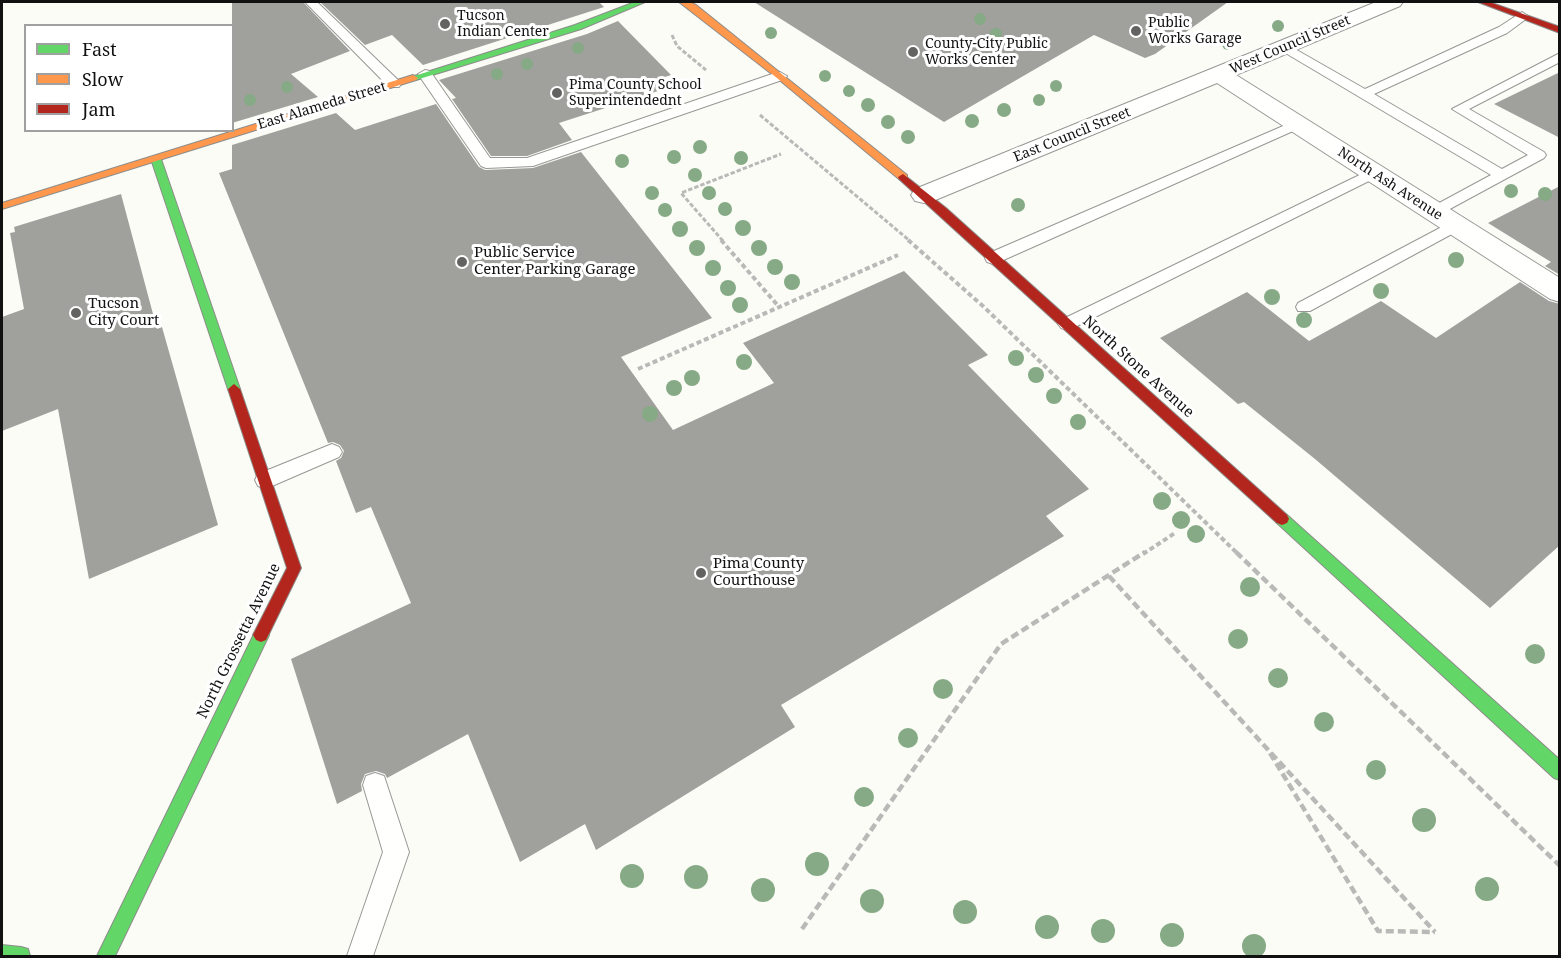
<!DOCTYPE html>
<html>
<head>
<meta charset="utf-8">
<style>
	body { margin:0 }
	#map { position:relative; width:1561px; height:958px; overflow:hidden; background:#fcfcf7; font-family:"Noto Serif",serif }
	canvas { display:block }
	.frame { position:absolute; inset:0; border:3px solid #111; pointer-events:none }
	.legend { position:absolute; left:24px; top:24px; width:210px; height:108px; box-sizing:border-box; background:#fff; border:2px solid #a0a0a0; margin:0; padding:8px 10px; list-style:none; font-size:18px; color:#111 }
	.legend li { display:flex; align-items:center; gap:12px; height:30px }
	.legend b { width:30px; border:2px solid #a0a0a0 }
</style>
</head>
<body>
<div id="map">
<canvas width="1561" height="958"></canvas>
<div class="frame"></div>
<ul class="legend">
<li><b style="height:8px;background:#63d668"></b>Fast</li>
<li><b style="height:8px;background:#ff974d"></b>Slow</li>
<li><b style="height:8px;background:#b3261e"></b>Jam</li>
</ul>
</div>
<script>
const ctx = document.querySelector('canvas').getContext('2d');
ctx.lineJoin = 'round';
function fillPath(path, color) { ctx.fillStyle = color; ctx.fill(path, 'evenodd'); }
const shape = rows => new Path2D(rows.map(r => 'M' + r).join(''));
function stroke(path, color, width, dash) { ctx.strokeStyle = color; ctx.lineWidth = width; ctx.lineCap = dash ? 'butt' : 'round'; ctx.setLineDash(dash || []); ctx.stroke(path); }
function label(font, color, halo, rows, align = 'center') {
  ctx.font = font + ' "Noto Serif",serif'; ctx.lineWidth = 6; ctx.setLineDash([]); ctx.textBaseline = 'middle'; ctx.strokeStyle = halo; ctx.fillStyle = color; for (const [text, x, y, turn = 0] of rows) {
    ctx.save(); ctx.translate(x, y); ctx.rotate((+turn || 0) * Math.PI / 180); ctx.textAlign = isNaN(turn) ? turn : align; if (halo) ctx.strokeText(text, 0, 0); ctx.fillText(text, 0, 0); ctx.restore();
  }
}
const building = shape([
	[232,2,303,2,350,51,291,74,318,97,232,123],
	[320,2,599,2,604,7,423,65,392,35,365,45],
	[754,2,1228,2,1155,54,1145,58,1094,35,944,122],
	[618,21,671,75,653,81,661,90,559,123,572,140,527,156,491,156,452,99,456,98,439,80,587,34],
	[1560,72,1560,138,1494,104],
	[436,104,479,167,485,170,533,168,581,152,712,318,621,357,673,430,774,383,743,343,904,271,988,355,968,365,1089,489,1046,516,1064,536,781,705,795,727,596,850,585,824,520,862,468,734,387,778,385,774,376,771,365,774,361,784,362,791,337,804,291,659,411,603,371,507,356,513,336,461,341,458,344,451,340,445,333,442,328,443,219,173,232,169,232,145,336,113,355,130],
	[1560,186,1560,275,1545,266,1551,262,1488,223],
	[121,194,157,329,162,327,218,525,89,579,58,409,2,431,2,317,24,309,10,233,15,232,14,227],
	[1520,282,1549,301,1560,304,1560,545,1490,608,1315,459,1244,402,1238,404,1160,338,1247,292,1309,341,1381,301,1436,338]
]);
const pathFar2 = shape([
	[672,35,677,46,706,70],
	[760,115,910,241],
	[723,241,681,193,781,154]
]);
const pathFar1 = shape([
	[721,240,780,308],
	[908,240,984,307,1238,554],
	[638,369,898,255],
	[1143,554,1175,533]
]);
const path = shape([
	[1236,552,1560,866],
	[1109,576,1435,932],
	[1270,753,1378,931,1435,932],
	[802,929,1001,644,1145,552]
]);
const lane = shape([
	[305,2,317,2,399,81,401,84,399,87,389,87,305,2],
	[1522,12,1528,16,1526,19,1507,33,1374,94,1502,169,1528,155,1452,109,1560,53,1560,62,1469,109,1544,152,1546,155,1544,158,1435,217,1427,212,1430,208,1491,175,1277,48,1283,44,1288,45,1365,89,1499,27,1522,12],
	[425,70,430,71,490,158,527,158,775,73,780,72,787,76,785,79,533,166,486,168,481,166,418,74,425,70],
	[1297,120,1304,124,1302,127,999,262,993,264,987,262,985,258,987,254,1297,120],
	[1374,168,1381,173,1379,176,1073,328,1067,330,1061,328,1058,324,1061,320,1374,168],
	[1455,220,1463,225,1461,229,1310,311,1298,311,1296,307,1298,303,1455,220],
	[332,444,339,447,342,452,339,457,272,486,265,488,258,486,255,480,258,474,332,444],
	[375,773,384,776,409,852,373,956,347,956,383,852,363,785,366,776,375,773]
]);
const street = shape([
	[1376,2,1403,2,1400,6,1236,75,1560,278,1560,302,1550,299,1217,83,933,201,924,203,915,201,911,195,915,189,1376,2]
]);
const fast = shape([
	[635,2,645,2,581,29,416,80,408,78,575,25,635,2],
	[156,156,161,159,240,389,238,392,230,392,228,389,151,159,156,156],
	[1282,513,1287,515,1560,760,1560,780,1554,778,1277,523,1275,519,1277,515,1282,513],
	[261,628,266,630,269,635,115,956,97,956,256,630,261,628],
	[2,945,21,947,28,949,30,956,2,956,2,945]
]);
const slow = shape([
	[679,2,689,2,696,5,907,175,907,179,899,179,777,78,679,2],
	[413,75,418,78,416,80,2,209,2,203,413,75]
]);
const jam = shape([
	[1478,2,1489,2,1560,27,1560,33,1478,2],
	[903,174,946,208,1287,515,1289,519,1287,523,1282,525,1277,523,899,179,898,177,903,174],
	[234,384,240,389,301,568,266,640,261,642,256,640,253,635,287,568,228,389,234,384]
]);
const trees = [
	[980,19,6],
	[1278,26,6],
	[771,33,6],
	[996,34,6],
	[1228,44,6],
	[578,48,6],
	[527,64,6],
	[497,74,6],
	[825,76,6],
	[1056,86,6],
	[287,87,6],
	[849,91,6],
	[250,100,6],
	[1039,100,6],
	[868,105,7],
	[1004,110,7],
	[972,121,7],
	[888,122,7],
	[908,137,7],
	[700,147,7],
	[674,157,7],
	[741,158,7],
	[622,161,7],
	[695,175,7],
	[1511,191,7],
	[652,193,7],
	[709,193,7],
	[1545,194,7],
	[1018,205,7],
	[725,209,7],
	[665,210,7],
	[743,228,8],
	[680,229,8],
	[697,248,8],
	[759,248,8],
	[1456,260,8],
	[775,267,8],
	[713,268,8],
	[792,282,8],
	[728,288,8],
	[1381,291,8],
	[1272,297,8],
	[740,305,8],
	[1304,320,8],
	[1016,358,8],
	[744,362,8],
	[1036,375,8],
	[692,378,8],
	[674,388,8],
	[1054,396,8],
	[650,414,8],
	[1078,422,8],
	[1162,501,9],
	[1181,520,9],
	[1196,534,9],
	[1250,587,10],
	[1238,639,10],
	[1535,654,10],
	[1278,678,10],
	[943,689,10],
	[1324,722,10],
	[908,738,10],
	[1376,770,10],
	[864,797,10],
	[1424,820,12],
	[817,864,12],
	[632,876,12],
	[696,877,12],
	[1487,889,12],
	[763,890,12],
	[872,901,12],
	[965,912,12],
	[1047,927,12],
	[1103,931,12],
	[1172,935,12],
	[1254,946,12]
];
const markers = [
	[445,24,6,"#636362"],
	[1136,31,6,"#636362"],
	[913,52,6,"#636362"],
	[557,93,6,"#636362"],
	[462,262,6,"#636362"],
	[76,313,6,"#636362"],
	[701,573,6,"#636362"]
];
const farPoinames = [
	["Tucson",457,16],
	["Indian Center",457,32],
	["Public",1148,23],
	["Works Garage",1148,39],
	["County-City Public",925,44],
	["Works Center",925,60],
	["Pima County School",569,85],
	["Superintendednt",569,101]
];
const farStreetnames = [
	["West Council Street",1290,45,-23],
	["East Alameda Street",322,106,-17],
	["East Council Street",1072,135,-22],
	["North Ash Avenue",1390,184,33]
];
const poiNames = [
	["Public Service",474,253],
	["Center Parking Garage",474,270],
	["Tucson",88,304],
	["City Court",88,321],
	["Pima County",713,564],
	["Courthouse",713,581]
];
const streetNames = [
	["North Stone Avenue",1138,367,42],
	["North Grossetta Avenue",239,641,-64]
];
fillPath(building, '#a0a09c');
stroke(lane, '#979795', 2);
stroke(street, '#979795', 2);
stroke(fast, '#8d8d8b', 2);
stroke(slow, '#8d8d8b', 2);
stroke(jam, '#8d8d8b', 2);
stroke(pathFar2, '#b9b9b8', 3, [4.5, 2]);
stroke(pathFar1, '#b9b9b8', 4, [5, 3]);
stroke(path, '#b9b9b8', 4.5, [8, 4]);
fillPath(lane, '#fffffe');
fillPath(street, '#fffffe');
fillPath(fast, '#63d668');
fillPath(slow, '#ff974d');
fillPath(jam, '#b3261e');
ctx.fillStyle = '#85aa85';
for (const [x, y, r] of trees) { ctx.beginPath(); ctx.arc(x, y, r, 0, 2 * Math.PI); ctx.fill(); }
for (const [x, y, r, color] of markers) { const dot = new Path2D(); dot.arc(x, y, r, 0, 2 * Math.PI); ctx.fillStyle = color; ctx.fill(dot); stroke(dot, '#fff', 2); }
label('14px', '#111', '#fff', farPoinames, 'left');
label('14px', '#111', '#fff', farStreetnames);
label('15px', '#111', '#fff', poiNames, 'left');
label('15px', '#111', '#fff', streetNames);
</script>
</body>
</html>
